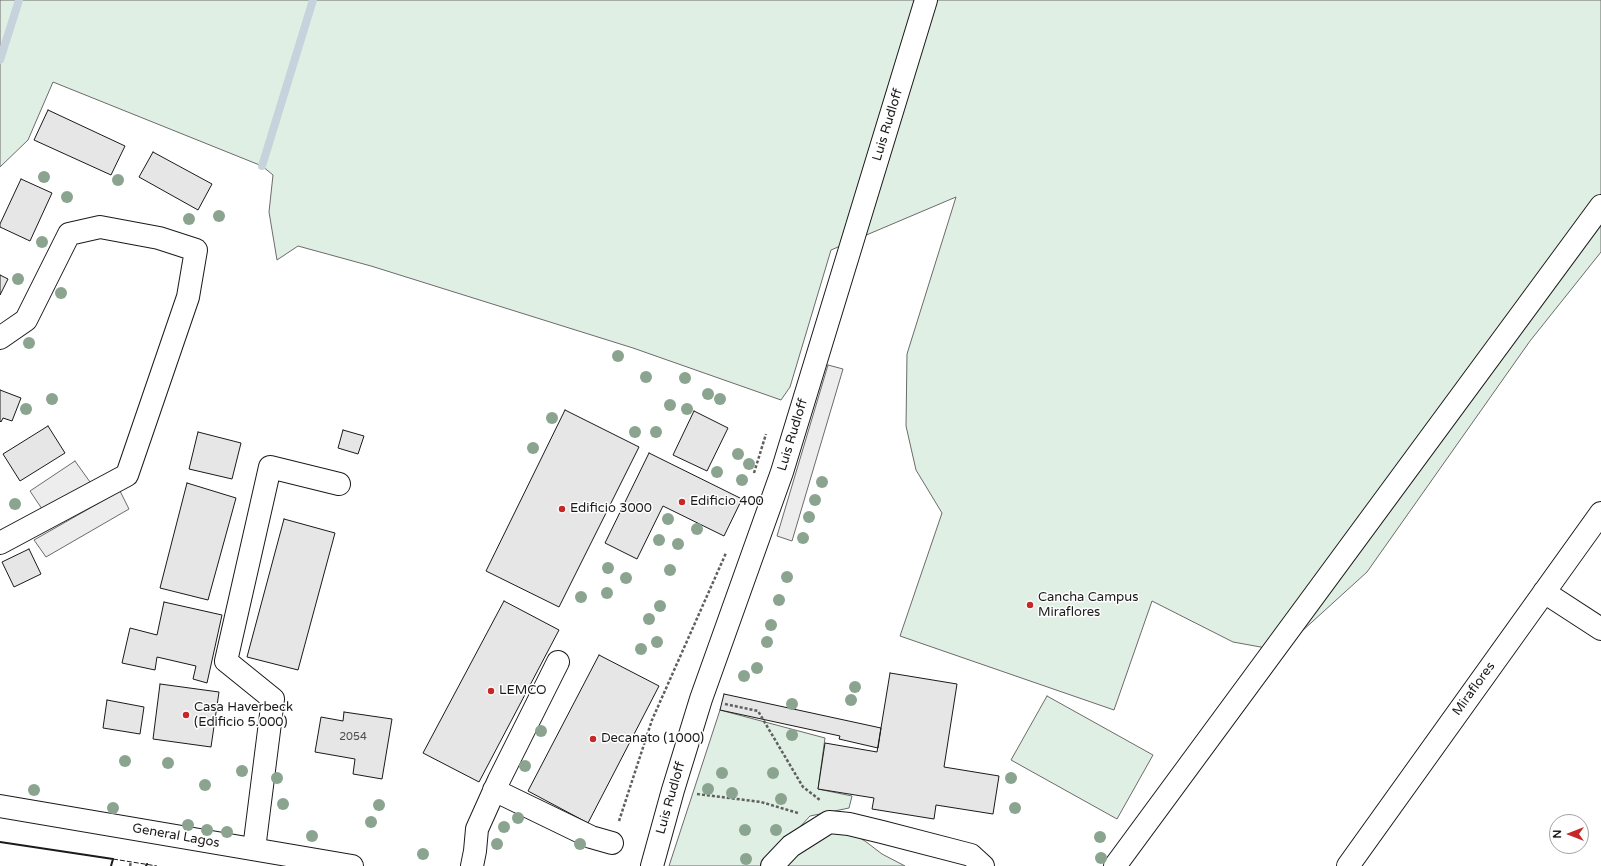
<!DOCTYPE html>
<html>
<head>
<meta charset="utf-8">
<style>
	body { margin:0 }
	#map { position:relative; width:1601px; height:866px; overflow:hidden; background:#fff; font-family:"Varela Round",sans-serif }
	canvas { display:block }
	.north { position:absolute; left:1549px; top:814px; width:40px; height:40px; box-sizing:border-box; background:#fff; border:1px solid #a3a3a3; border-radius:50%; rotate:270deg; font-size:11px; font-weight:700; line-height:16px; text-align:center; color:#1a1a1a }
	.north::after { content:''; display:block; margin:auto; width:14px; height:18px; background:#c62828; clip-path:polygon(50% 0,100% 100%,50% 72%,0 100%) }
</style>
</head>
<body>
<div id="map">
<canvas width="1601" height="866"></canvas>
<div class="north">N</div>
</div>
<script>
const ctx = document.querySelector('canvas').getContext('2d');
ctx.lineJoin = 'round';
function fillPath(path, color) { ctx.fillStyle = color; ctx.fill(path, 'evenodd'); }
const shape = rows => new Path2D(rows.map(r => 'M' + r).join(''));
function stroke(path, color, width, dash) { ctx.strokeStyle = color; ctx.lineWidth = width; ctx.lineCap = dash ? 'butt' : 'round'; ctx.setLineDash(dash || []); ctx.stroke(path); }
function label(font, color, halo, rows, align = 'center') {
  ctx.font = font + ' "Varela Round",sans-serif'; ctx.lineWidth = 3; ctx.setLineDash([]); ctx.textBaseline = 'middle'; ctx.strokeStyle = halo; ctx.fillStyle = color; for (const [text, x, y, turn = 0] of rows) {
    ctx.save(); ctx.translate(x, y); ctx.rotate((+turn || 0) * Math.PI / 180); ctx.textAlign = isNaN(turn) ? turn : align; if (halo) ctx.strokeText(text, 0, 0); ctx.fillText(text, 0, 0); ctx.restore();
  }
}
const green = shape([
	[0,0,1601,0,1601,252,1530,341,1367,572,1301,632,1266,648,1233,642,1152,601,1114,710,900,636,942,513,916,470,906,426,907,354,956,197,831,250,790,387,781,400,633,348,371,266,298,246,277,260,269,212,273,175,262,166,53,82,28,140,0,167,0,0],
	[1047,696,1153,755,1117,819,1011,760,1047,696],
	[720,710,825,738,818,789,852,796,849,808,810,816,764,866,669,866,720,710],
	[847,831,865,841,882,854,905,866,784,866,795,852,834,832,847,831]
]);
const parking = shape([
	[828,365,843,369,792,541,777,536,828,365],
	[75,461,90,482,44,512,30,491,75,461],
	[120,491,129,509,46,557,34,540,120,491]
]);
const stream = shape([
	[0,60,19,0],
	[262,166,313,0]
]);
const building = shape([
	[48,110,125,146,111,175,34,140,48,110],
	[153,152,212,184,198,210,139,177,153,152],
	[21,179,52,193,30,241,0,227,0,224,21,179],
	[0,275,8,279,0,295,0,275],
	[0,390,21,398,12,421,3,418,1,422,0,421,0,390],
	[565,410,639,447,559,607,486,571,565,410],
	[694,411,728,428,707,471,673,455,694,411],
	[48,426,65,453,20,481,3,454,48,426],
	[343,430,364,436,358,454,338,448,343,430],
	[198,432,241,443,232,479,189,469,198,432],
	[649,453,742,499,724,536,663,506,637,559,605,543,649,453],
	[187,483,236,498,208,600,160,588,187,483],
	[284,519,335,533,298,670,247,657,284,519],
	[29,549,41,574,14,587,2,562,29,549],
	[504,601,559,630,479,782,423,753,504,601],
	[164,602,222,615,207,683,193,679,196,666,157,657,155,670,122,663,130,628,157,635,164,602],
	[599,655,659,686,588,823,528,791,599,655],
	[890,673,957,684,944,767,999,776,993,814,936,805,934,819,872,809,874,798,818,789,825,743,877,752,890,673],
	[160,684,219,692,211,747,153,739,160,684],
	[724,694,881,728,878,748,839,739,840,736,720,710,724,694],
	[107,700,144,707,140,734,103,728,107,700],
	[344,712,392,719,382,779,353,774,355,759,315,752,321,717,343,721,344,712]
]);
const path = shape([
	[754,473,766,434],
	[725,704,758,711,803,787,820,800],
	[697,794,761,802,798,813],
	[619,821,652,720,726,553],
	[130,866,131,862]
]);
const minor = shape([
	[0,338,26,320,69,234,100,227,159,238,196,250,188,297,127,475,0,543],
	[1544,592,1601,629],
	[494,790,591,837,612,843],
	[254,849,273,699,226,661,270,467,339,484],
	[472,866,475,851,477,829,499,780,558,662],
	[652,866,673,790,701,699,782,472,926,0],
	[772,866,791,846,829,822,849,824,882,832,971,855,983,866],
	[1115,866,1601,206],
	[1348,866,1601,513]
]);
const major = shape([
	[0,806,352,866]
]);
const fence = shape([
	[113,859,157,866]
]);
const wall = shape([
	[0,842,113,859,111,866],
	[146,866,147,864]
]);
const trees = [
	[44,177],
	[118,180],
	[67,197],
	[219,216],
	[189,219],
	[42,242],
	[18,279],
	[61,293],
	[29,343],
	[618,356],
	[646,377],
	[685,378],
	[708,394],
	[52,399],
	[720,399],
	[670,405],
	[26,409],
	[687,409],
	[552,418],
	[635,432],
	[656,432],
	[533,448],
	[738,454],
	[749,464],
	[717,472],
	[742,480],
	[822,482],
	[815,500],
	[15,504],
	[809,517],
	[668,519],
	[697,529],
	[803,538],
	[659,540],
	[678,544],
	[608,568],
	[670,570],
	[787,577],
	[626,578],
	[607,593],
	[581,597],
	[779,600],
	[660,606],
	[649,619],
	[771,625],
	[657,642],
	[767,642],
	[641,649],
	[757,668],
	[744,676],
	[855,687],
	[851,700],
	[792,704],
	[541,731],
	[792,735],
	[125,761],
	[168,763],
	[525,766],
	[242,771],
	[722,773],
	[773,773],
	[277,778],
	[1011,778],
	[205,785],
	[708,789],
	[34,790],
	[732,793],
	[781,799],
	[283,804],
	[379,805],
	[113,808],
	[1015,808],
	[518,818],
	[371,822],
	[188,825],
	[504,827],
	[207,830],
	[745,830],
	[776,830],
	[227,832],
	[312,836],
	[1100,837],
	[497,844],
	[580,844],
	[423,854],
	[1101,858],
	[746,859]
];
const markers = [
	[682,502,4,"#c62828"],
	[562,509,4,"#c62828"],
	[1030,605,4,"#c62828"],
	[491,691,4,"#c62828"],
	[186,715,4,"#c62828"],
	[593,739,4,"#c62828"]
];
const numberNames = [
	["2054",353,737]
];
const streetNames = [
	["Luis Rudloff",888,125,-73],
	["Luis Rudloff",793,435,-73],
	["Miraflores",1474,689,-54],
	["Luis Rudloff",671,798,-74],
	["General Lagos",176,836,10]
];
const poiNames = [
	["Edificio 400",690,502],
	["Edificio 3000",570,509],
	["Cancha Campus",1038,598],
	["Miraflores",1038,613],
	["LEMCO",499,691],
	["Casa Haverbeck",194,708],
	["(Edificio 5.000)",194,723],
	["Decanato (1000)",601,739]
];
fillPath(green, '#e0efe3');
stroke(green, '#6a6a6a', 1);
fillPath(parking, '#ededed');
stroke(parking, '#6a6a6a', 1);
stroke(stream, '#c6d2dc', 8);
fillPath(building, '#e6e6e6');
stroke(building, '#1a1a1a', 1);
stroke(minor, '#1a1a1a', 24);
stroke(major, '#1a1a1a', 24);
stroke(path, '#5f5f5f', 2.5, [3, 2]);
stroke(minor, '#fff', 22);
stroke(major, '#fff', 22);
stroke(fence, '#1a1a1a', 1, [5, 2]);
stroke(wall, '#1a1a1a', 2);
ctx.fillStyle = '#8aa48f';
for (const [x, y] of trees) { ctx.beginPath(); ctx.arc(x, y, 6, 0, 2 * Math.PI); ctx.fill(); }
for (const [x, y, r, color] of markers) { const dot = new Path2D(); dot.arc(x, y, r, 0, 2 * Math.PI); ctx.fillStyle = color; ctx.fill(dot); stroke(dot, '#fff', 1.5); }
label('11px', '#4d4d4d', null, numberNames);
label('13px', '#1a1a1a', '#fff', streetNames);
label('13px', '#1a1a1a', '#fff', poiNames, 'left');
</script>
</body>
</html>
